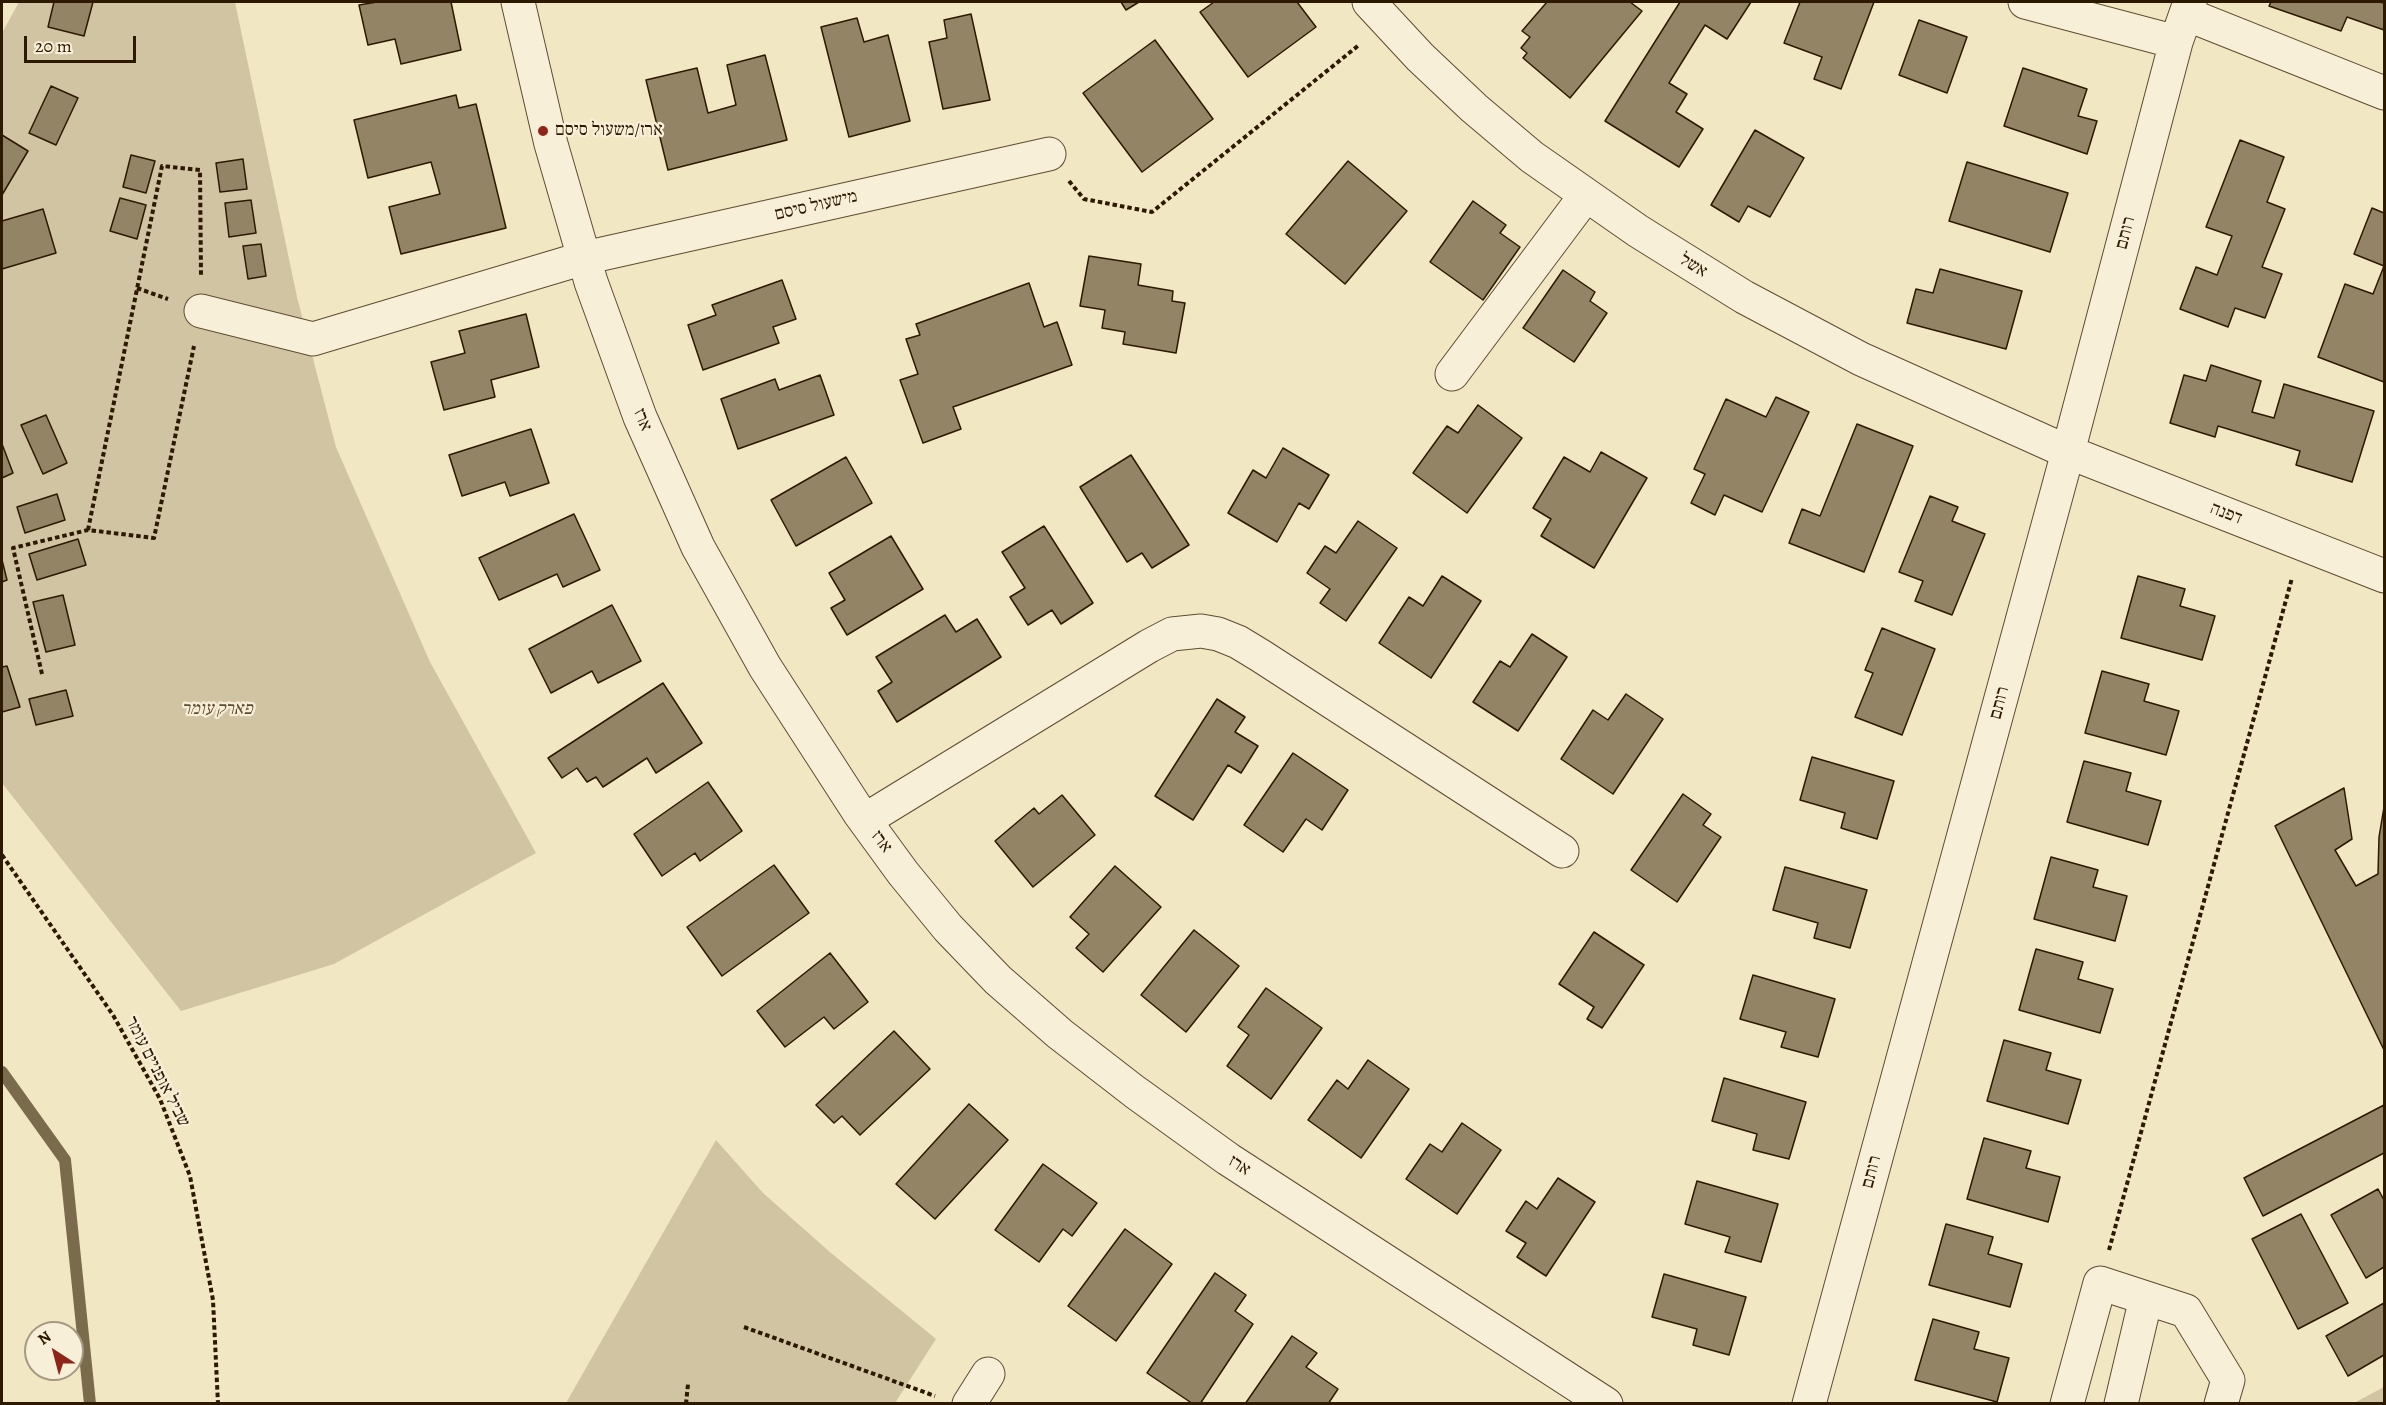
<!DOCTYPE html>
<html>
<head>
<meta charset="utf-8">
<style>
	body { margin:0 }
	#map { position:relative; width:2386px; height:1405px; overflow:hidden; background:#f2e7c3; font-family:Alegreya,serif }
	canvas { display:block }
	.frame { position:absolute; inset:0; border:3px solid #2d1900; pointer-events:none }
	.north { position:absolute; left:24px; top:1321px; width:60px; height:60px; box-sizing:border-box; background:#f7efd8; border:2px solid #a69982; border-radius:50%; rotate:324deg; font-size:16px; font-weight:700; line-height:24px; text-align:center; color:#2d1900 }
	.north::after { content:''; display:block; margin:auto; width:21px; height:27px; background:#8f2418; clip-path:polygon(50% 0,100% 100%,50% 72%,0 100%) }
	.scale { position:absolute; left:24px; top:36px; width:112px; height:27px; box-sizing:border-box; border:3px solid #2d1900; border-top:0; padding-left:8px; font-size:18px; line-height:21px; white-space:nowrap; color:#2d1900; -webkit-text-stroke:4px #f7efd8; paint-order:stroke }
</style>
</head>
<body>
<div id="map">
<canvas width="2386" height="1405"></canvas>
<div class="frame"></div>
<div class="north">N</div>
<div class="scale">20 m</div>
</div>
<script>
const ctx = document.querySelector('canvas').getContext('2d');
ctx.lineJoin = 'round';
function fillPath(path, color) { ctx.fillStyle = color; ctx.fill(path, 'evenodd'); }
const shape = rows => new Path2D(rows.map(r => 'M' + r).join(''));
function stroke(path, color, width, dash) { ctx.strokeStyle = color; ctx.lineWidth = width; ctx.lineCap = dash ? 'butt' : 'round'; ctx.setLineDash(dash || []); ctx.stroke(path); }
function label(font, color, halo, rows, align = 'center') {
  ctx.font = font + ' Alegreya,"Frank Ruhl Libre",serif'; ctx.lineWidth = 4.5; ctx.setLineDash([]); ctx.textBaseline = 'middle'; ctx.strokeStyle = halo; ctx.fillStyle = color; for (const [text, x, y, turn = 0] of rows) {
    ctx.save(); ctx.translate(x, y); ctx.rotate((+turn || 0) * Math.PI / 180); ctx.textAlign = isNaN(turn) ? turn : align; if (halo) ctx.strokeText(text, 0, 0); ctx.fillText(text, 0, 0); ctx.restore();
  }
}
const green = shape([
	[19,2,235,2,297,297,336,447,430,662,536,853,334,964,181,1011,2,783,2,33],
	[716,1140,763,1193,831,1253,936,1339,895,1403,566,1403],
	[2384,1387,2384,1403,2354,1403]
]);
const stream = shape([
	[2,1072,65,1160,90,1404]
]);
const building = shape([
	[54,2,93,2,84,36,48,27,54,2],
	[377,2,451,2,461,50,401,64,395,39,368,45,359,5,377,2],
	[1121,2,1139,2,1126,10,1121,2],
	[1214,2,1297,2,1316,27,1248,77,1200,12,1214,2],
	[1547,2,1630,2,1642,11,1570,98,1523,58,1527,53,1521,48,1530,37,1522,31,1547,2],
	[1680,2,1751,2,1727,39,1705,25,1669,83,1687,94,1676,112,1703,129,1679,167,1605,121,1680,2],
	[1800,2,1874,2,1841,89,1814,79,1822,57,1784,43,1800,2],
	[2271,2,2379,2,2384,3,2384,30,2347,17,2341,31,2269,6,2271,2],
	[971,14,990,100,943,109,929,42,947,38,944,20,971,14],
	[857,18,864,42,888,35,910,121,849,137,821,27,857,18],
	[1919,20,1967,37,1947,93,1899,75,1919,20],
	[1155,40,1213,119,1142,172,1083,93,1155,40],
	[765,55,787,140,668,170,646,80,697,68,708,113,736,105,727,65,765,55],
	[2023,68,2087,89,2078,116,2097,121,2087,154,2004,126,2023,68],
	[51,86,78,98,56,145,29,133,51,86],
	[456,95,459,108,476,104,506,228,401,254,389,207,440,194,431,162,368,178,354,120,456,95],
	[1755,130,1804,158,1770,217,1748,206,1739,222,1711,205,1755,130],
	[2,135,28,151,2,195,2,135],
	[2240,140,2284,157,2267,202,2285,209,2262,267,2282,274,2265,318,2235,308,2228,327,2180,309,2196,267,2217,275,2232,236,2206,227,2240,140],
	[131,155,155,161,146,193,123,187,131,155],
	[243,159,247,189,220,192,216,163,243,159],
	[1348,161,1407,211,1345,284,1286,234,1348,161],
	[1967,162,2068,193,2050,252,1949,221,1967,162],
	[120,198,146,205,137,239,110,231,120,198],
	[251,200,256,233,229,237,225,203,251,200],
	[1473,201,1506,225,1500,233,1520,247,1483,300,1430,262,1473,201],
	[2372,208,2384,213,2384,382,2318,357,2345,284,2373,294,2384,266,2354,254,2372,208],
	[43,209,56,253,2,269,2,221,43,209],
	[261,244,266,276,248,279,243,246,261,244],
	[1089,256,1141,264,1138,285,1173,291,1172,301,1185,303,1176,353,1123,344,1125,332,1102,328,1105,310,1080,306,1089,256],
	[1940,269,2022,291,2006,349,1907,323,1916,289,1933,293,1940,269],
	[1563,270,1595,292,1590,301,1607,313,1574,362,1523,328,1563,270],
	[782,280,796,319,773,327,779,343,703,370,688,325,716,315,712,305,782,280],
	[1029,283,1044,327,1057,322,1072,365,953,407,961,429,923,443,900,380,918,374,906,339,920,335,916,324,1029,283],
	[526,314,539,367,491,380,495,397,444,410,431,362,465,353,459,331,526,314],
	[2211,365,2261,381,2252,412,2274,418,2284,384,2374,411,2352,482,2296,465,2300,451,2218,426,2215,437,2170,423,2184,375,2206,381,2211,365],
	[820,375,834,415,738,449,721,399,775,379,779,390,820,375],
	[1776,397,1809,412,1762,512,1724,495,1715,515,1691,503,1705,474,1694,469,1726,399,1766,417,1776,397],
	[1478,405,1522,438,1467,513,1413,473,1447,426,1458,433,1478,405],
	[46,415,67,463,43,474,21,425,46,415],
	[1857,424,1913,446,1864,572,1789,543,1802,509,1820,516,1857,424],
	[531,429,549,483,510,496,505,482,462,496,449,455,531,429],
	[2,444,13,473,2,478,2,444],
	[1283,448,1329,475,1309,509,1299,503,1277,542,1228,513,1253,470,1266,478,1283,448],
	[1601,452,1647,478,1594,568,1541,536,1551,519,1533,508,1564,457,1590,472,1601,452],
	[1131,455,1189,545,1152,568,1142,553,1127,562,1080,487,1131,455],
	[846,457,872,503,796,546,771,500,846,457],
	[57,494,65,520,25,533,17,507,57,494],
	[1930,496,1958,507,1952,521,1985,534,1952,615,1915,601,1923,581,1899,572,1930,496],
	[574,514,600,570,563,587,557,574,499,600,479,558,574,514],
	[1358,521,1397,548,1346,621,1320,603,1330,589,1307,573,1325,546,1336,553,1358,521],
	[1044,526,1093,603,1061,624,1052,610,1028,625,1010,597,1025,588,1002,552,1044,526],
	[891,536,923,589,847,635,831,608,845,600,829,573,891,536],
	[78,539,86,565,37,580,29,554,78,539],
	[2,560,7,580,2,582,2,560],
	[1442,576,1481,601,1431,678,1379,643,1409,597,1423,606,1442,576],
	[2138,576,2185,589,2180,606,2215,616,2202,660,2121,638,2138,576],
	[63,595,75,645,46,652,33,602,63,595],
	[612,605,641,661,598,683,592,671,551,693,529,649,612,605],
	[945,615,956,632,977,619,1001,657,897,722,878,691,892,682,876,657,945,615],
	[1882,628,1935,649,1902,735,1855,717,1873,673,1865,670,1882,628],
	[1532,634,1567,657,1518,731,1473,702,1500,661,1510,667,1532,634],
	[7,666,20,707,2,712,2,667,7,666],
	[2102,671,2149,684,2144,701,2179,711,2166,755,2085,733,2102,671],
	[663,683,702,743,656,773,647,758,603,787,596,777,587,782,577,768,562,778,548,758,663,683],
	[66,690,73,716,36,725,29,699,66,690],
	[1626,694,1663,719,1613,794,1561,759,1593,710,1608,720,1626,694],
	[1217,699,1245,717,1235,732,1258,746,1241,773,1228,765,1193,820,1155,796,1217,699],
	[1293,753,1348,790,1322,830,1306,819,1283,852,1244,825,1293,753],
	[1812,757,1894,781,1877,839,1841,828,1845,813,1800,800,1812,757],
	[2084,761,2131,773,2126,791,2161,801,2148,845,2067,822,2084,761],
	[708,782,742,831,700,861,695,853,662,876,634,834,708,782],
	[2344,788,2352,839,2335,850,2356,886,2378,874,2379,837,2384,807,2384,1050,2275,826,2344,788],
	[1683,794,1711,814,1703,825,1721,837,1677,902,1631,870,1683,794],
	[1062,795,1095,835,1033,887,995,841,1034,808,1039,814,1062,795],
	[2051,857,2098,870,2093,887,2127,896,2115,941,2034,919,2051,857],
	[774,865,809,913,722,976,687,927,774,865],
	[1115,866,1161,907,1103,972,1076,948,1089,934,1070,917,1115,866],
	[1785,867,1867,890,1850,948,1814,938,1818,923,1773,910,1785,867],
	[1194,930,1239,966,1186,1032,1141,995,1194,930],
	[1594,932,1644,965,1602,1028,1587,1019,1594,1007,1559,984,1594,932],
	[2036,949,2083,962,2078,979,2113,989,2100,1033,2019,1010,2036,949],
	[830,953,868,1002,834,1029,824,1017,785,1047,757,1011,830,953],
	[1753,975,1835,999,1818,1057,1781,1047,1786,1032,1740,1019,1753,975],
	[1266,988,1322,1028,1271,1099,1227,1066,1249,1035,1238,1027,1266,988],
	[894,1031,930,1069,860,1135,842,1116,834,1123,816,1105,894,1031],
	[2004,1040,2051,1053,2046,1070,2081,1080,2068,1124,1987,1101,2004,1040],
	[1368,1060,1409,1089,1361,1158,1308,1120,1337,1080,1348,1089,1368,1060],
	[1724,1078,1806,1102,1789,1159,1753,1150,1757,1134,1712,1121,1724,1078],
	[969,1104,1008,1140,935,1219,896,1184,969,1104],
	[2384,1105,2384,1153,2263,1216,2244,1178,2384,1105],
	[1462,1123,1501,1150,1457,1214,1406,1179,1430,1144,1442,1152,1462,1123],
	[1984,1138,2031,1151,2026,1168,2060,1177,2048,1222,1967,1199,1984,1138],
	[1043,1164,1097,1203,1072,1236,1063,1229,1039,1262,995,1230,1043,1164],
	[1558,1178,1595,1202,1546,1276,1517,1257,1526,1243,1506,1231,1526,1201,1537,1209,1558,1178],
	[1697,1181,1778,1204,1761,1262,1725,1252,1730,1237,1685,1224,1697,1181],
	[2378,1189,2384,1200,2384,1267,2366,1278,2331,1215,2378,1189],
	[2301,1214,2348,1303,2298,1329,2252,1239,2301,1214],
	[1946,1224,1993,1237,1988,1254,2022,1264,2010,1307,1929,1285,1946,1224],
	[1125,1229,1172,1264,1116,1341,1068,1306,1125,1229],
	[1215,1273,1246,1295,1235,1311,1253,1324,1200,1404,1193,1404,1147,1373,1215,1273],
	[1664,1274,1746,1297,1729,1355,1693,1345,1697,1329,1652,1317,1664,1274],
	[2384,1303,2384,1355,2348,1376,2326,1336,2384,1303],
	[1933,1319,1979,1332,1974,1349,2009,1358,1997,1402,1915,1380,1933,1319],
	[1292,1336,1317,1353,1306,1367,1338,1389,1328,1404,1245,1404,1292,1336]
]);
const path = shape([
	[1069,181,1084,199,1152,212,1359,45],
	[137,288,168,299],
	[88,530,162,166,200,170,201,276],
	[42,674,13,548,88,530,154,538,194,346],
	[2,855,113,1015,160,1099,190,1176,213,1300,218,1404],
	[2109,1250,2292,578],
	[744,1327,935,1396],
	[686,1404,688,1384]
]);
const minor = shape([
	[518,2,551,144,591,282,640,417,698,547,765,667,860,814,903,873,948,928,998,980,1060,1034,1135,1092,1228,1159,1606,1404],
	[1369,2,1420,57,1474,108,1532,157,1638,231,1744,297,1861,359,2068,452,2384,576],
	[2025,2,2176,42],
	[2186,14,2384,93],
	[201,311,313,339,584,258,1049,154],
	[1452,374,1586,195],
	[865,820,1149,646,1172,634,1201,631,1218,634,1238,642,1261,656,1562,851],
	[969,1404,988,1374],
	[1809,1404,2068,452,2176,42,2190,2],
	[2067,1404,2100,1283,2186,1311,2228,1380,2221,1404],
	[2121,1404,2146,1298]
]);
const markers = [
	[543,131,6,"#8f2418"]
];
const poiNames = [
	["ארז/משעול סיסם",555,131]
];
const streetNames = [
	["מישעול סיסם",816,206,-13],
	["רותם",2126,233,-75],
	["אשל",1693,266,32],
	["ארז",642,420,68],
	["דפנה",2226,514,21],
	["רותם",2000,703,-75],
	["ארז",881,842,54],
	["שביל אופניים עומר",157,1072,63],
	["ארז",1239,1166,34],
	["רותם",1872,1172,-75]
];
const parkNames = [
	["פארק עומר",217,710]
];
fillPath(green, '#d1c4a2');
stroke(stream, '#7b6b4d', 12);
fillPath(building, '#938465');
stroke(building, '#2d1900', 1.5);
stroke(minor, '#5e4c31', 35);
stroke(path, '#2d1900', 4, [4.5, 3]);
stroke(minor, '#f7efd8', 33);
for (const [x, y, r, color] of markers) { const dot = new Path2D(); dot.arc(x, y, r, 0, 2 * Math.PI); ctx.fillStyle = color; ctx.fill(dot); stroke(dot, '#f7efd8', 2); }
label('18px', '#2d1900', '#f7efd8', poiNames, 'left');
label('18px', '#2d1900', '#f7efd8', streetNames);
label('italic 18px', '#5e4c31', '#f7efd8', parkNames);
</script>
</body>
</html>
